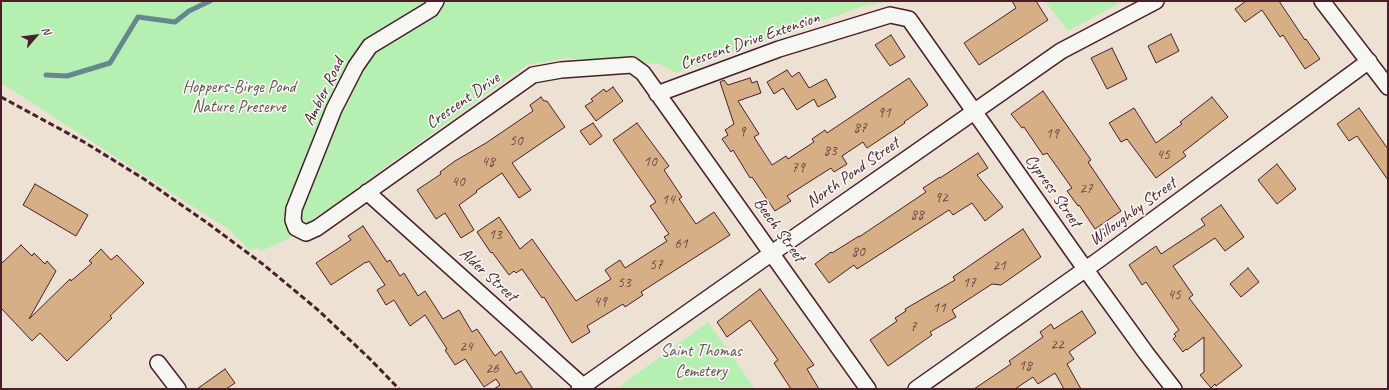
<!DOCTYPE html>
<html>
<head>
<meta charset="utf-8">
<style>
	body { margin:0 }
	#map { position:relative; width:1389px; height:390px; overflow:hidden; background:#ece1d2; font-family:Caveat,sans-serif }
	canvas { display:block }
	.frame { position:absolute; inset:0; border:2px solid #4a1f2b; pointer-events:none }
	.north { position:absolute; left:16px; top:16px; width:40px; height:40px; -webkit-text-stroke:3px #f6f6f2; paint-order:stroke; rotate:62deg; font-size:11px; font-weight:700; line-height:16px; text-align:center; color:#4a1f2b }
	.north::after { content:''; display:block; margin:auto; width:14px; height:18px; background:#4a1f2b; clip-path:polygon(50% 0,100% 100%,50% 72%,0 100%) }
</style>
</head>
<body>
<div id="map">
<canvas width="1389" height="390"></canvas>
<div class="frame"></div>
<div class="north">N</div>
</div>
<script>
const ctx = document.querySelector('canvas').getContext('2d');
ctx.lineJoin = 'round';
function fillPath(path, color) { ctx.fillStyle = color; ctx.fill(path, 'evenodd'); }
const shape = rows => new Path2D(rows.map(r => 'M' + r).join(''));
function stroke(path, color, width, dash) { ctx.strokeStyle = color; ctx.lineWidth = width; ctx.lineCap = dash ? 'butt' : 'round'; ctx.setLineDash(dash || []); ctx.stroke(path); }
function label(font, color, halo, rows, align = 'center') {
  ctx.font = font + ' Caveat,sans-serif'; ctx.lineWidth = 3.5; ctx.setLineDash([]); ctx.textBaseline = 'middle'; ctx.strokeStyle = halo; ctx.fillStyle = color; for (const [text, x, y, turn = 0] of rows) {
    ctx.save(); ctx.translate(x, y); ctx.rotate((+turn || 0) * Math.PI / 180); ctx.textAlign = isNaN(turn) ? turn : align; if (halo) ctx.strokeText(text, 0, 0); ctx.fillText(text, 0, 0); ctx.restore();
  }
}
const green = shape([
	[1,1,888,1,861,7,676,73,660,64,567,58,527,65,362,184,319,221,322,212,288,239,261,251,257,248,249,250,231,231,1,83],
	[1045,1,1123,1,1068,31],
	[708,322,755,389,616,389]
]);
const stream = shape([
	[46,75,67,76,110,63,138,17,175,22,189,11,210,1]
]);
const building = shape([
	[1012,1,1036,1,1048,20,979,65,964,43,1016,8,1012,1],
	[1246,1,1279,1,1305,40,1306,39,1320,59,1305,69,1283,35,1280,37,1262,10,1245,22,1235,9,1246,1],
	[1171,34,1179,51,1156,63,1148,46,1171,34],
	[891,35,905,57,890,66,875,45,891,35],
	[1112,48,1127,79,1107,89,1091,58,1112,48],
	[787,70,792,77,799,72,809,88,826,79,836,97,818,107,814,99,797,110,783,88,774,94,767,82,787,70],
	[750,78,752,83,757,81,761,93,738,101,759,134,754,137,772,165,786,156,788,159,814,142,812,139,825,130,827,133,909,78,928,105,904,122,905,123,867,148,863,142,842,156,847,164,834,172,831,168,787,196,791,201,775,211,752,177,750,178,733,150,731,152,722,139,728,135,725,130,734,124,720,82,724,80,728,85,750,78],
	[613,87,623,101,596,121,585,106,593,101,591,99,604,89,606,92,613,87],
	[1043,91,1091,160,1088,162,1121,211,1095,229,1079,205,1078,206,1067,191,1072,188,1047,153,1043,155,1024,127,1022,128,1011,114,1043,91],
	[541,97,544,101,547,101,565,127,512,163,531,190,519,198,502,173,476,191,477,192,459,205,474,230,461,238,445,213,436,219,417,190,441,174,440,172,455,161,486,143,533,111,530,105,541,97],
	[1212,97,1228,117,1183,152,1186,156,1156,178,1127,139,1121,142,1109,123,1134,108,1156,143,1182,124,1180,122,1212,97],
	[1359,108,1388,149,1388,180,1357,136,1349,141,1337,124,1359,108],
	[593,123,602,136,590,145,580,131,593,123],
	[637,123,669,166,664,170,682,197,679,199,696,224,714,212,730,235,641,292,643,295,625,307,623,304,587,326,590,332,572,343,544,297,542,298,522,269,516,273,514,271,509,275,492,252,491,253,477,232,499,217,520,249,532,239,576,301,611,279,605,270,620,260,625,268,667,241,664,237,669,234,650,206,656,202,613,140,637,123],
	[978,153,988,168,977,175,1003,207,985,221,972,203,953,215,949,210,857,269,854,265,829,283,815,264,831,252,832,253,859,236,859,237,926,192,923,188,940,177,940,178,978,153],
	[1277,164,1296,189,1277,204,1258,180,1277,164],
	[35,184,88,215,76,236,23,205,35,184],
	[1221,205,1244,237,1225,251,1215,238,1173,266,1193,295,1189,298,1242,366,1216,386,1215,384,1211,388,1200,375,1204,372,1204,337,1187,350,1186,349,1183,352,1173,339,1176,336,1174,334,1179,330,1146,282,1142,285,1129,265,1156,246,1161,254,1205,225,1201,219,1221,205],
	[363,226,387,262,390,260,400,276,404,273,418,296,425,291,443,319,459,310,472,332,477,329,495,356,501,351,516,374,521,371,533,389,494,389,500,385,496,379,484,387,465,359,455,365,445,350,447,349,425,315,410,326,394,300,386,305,377,290,385,285,369,261,366,263,366,262,331,285,316,263,351,240,348,236,363,226],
	[1023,229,1041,257,1001,285,992,284,952,310,956,317,930,332,932,335,888,366,870,340,897,321,895,318,906,311,905,309,955,280,953,277,1023,229],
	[21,245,32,256,34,253,45,264,47,261,56,271,29,319,70,279,71,281,92,263,89,261,101,249,111,260,117,255,144,283,110,316,112,318,67,361,40,333,32,341,1,308,1,264,21,245],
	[1248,268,1259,282,1241,297,1230,284,1248,268],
	[760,289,814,365,807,369,819,389,791,389,774,363,778,360,750,320,727,337,717,322,760,289],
	[1082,311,1096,333,1069,352,1074,359,1067,364,1081,389,1064,389,1055,373,1038,384,1033,377,1015,389,974,389,1011,364,1009,361,1043,337,1040,332,1051,324,1054,329,1082,311],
	[225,369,235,383,226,389,197,389,225,369]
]);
const minor = shape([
	[436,1,431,9,370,46,356,66,334,109,294,209,293,220,296,228,306,233,317,228,533,75,561,70,632,65,643,73,868,389],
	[1322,1,1388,87],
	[657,94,779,49,890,15,909,19,1076,256,1146,353,1174,389],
	[367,192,583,386],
	[158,363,178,389],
	[579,389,772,253,1061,51,1156,1],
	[916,389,1100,259,1369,61]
]);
const rail = shape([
	[1,97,84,142,144,179,206,222,264,265,318,310,370,359,399,389]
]);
const numberNames = [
	["91",884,113],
	["87",860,128],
	["9",742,132],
	["19",1052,134],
	["50",516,141],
	["83",830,151],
	["45",1163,155],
	["48",488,162],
	["10",650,162],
	["79",798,168],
	["40",458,182],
	["27",1086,189],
	["92",941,198],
	["14",668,200],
	["88",917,215],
	["13",495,235],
	["61",681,244],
	["80",858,252],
	["57",656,265],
	["21",999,266],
	["53",624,283],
	["17",969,283],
	["45",1174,295],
	["49",600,302],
	["11",939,308],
	["7",913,327],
	["22",1057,345],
	["24",466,347],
	["18",1025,366],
	["26",492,369]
];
const streetNames = [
	["Crescent Drive Extension",750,41,-19],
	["Ambler Road",324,92,-64],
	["Crescent Drive",463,101,-35],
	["North Pond Street",853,173,-35],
	["Cypress Street",1053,191,55],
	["Willoughby Street",1133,212,-36],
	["Beech Street",779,230,54],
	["Alder Street",488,275,42]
];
const parkNames = [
	["Hoppers-Birge Pond",239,88],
	["Nature Preserve",239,108],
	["Saint Thomas",701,352],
	["Cemetery",701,372]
];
fillPath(green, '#b6efb2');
stroke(stream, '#678790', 5);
fillPath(building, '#d6af87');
stroke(building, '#4a1f2b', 1);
stroke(minor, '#4a1f2b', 18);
stroke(minor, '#f6f6f2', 15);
stroke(rail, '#4a1f2b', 3, [6, 3]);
label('15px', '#6d4342', null, numberNames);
label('17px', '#4a1f2b', '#f6f6f2', streetNames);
label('17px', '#65534d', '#f6f6f2', parkNames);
</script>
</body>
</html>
